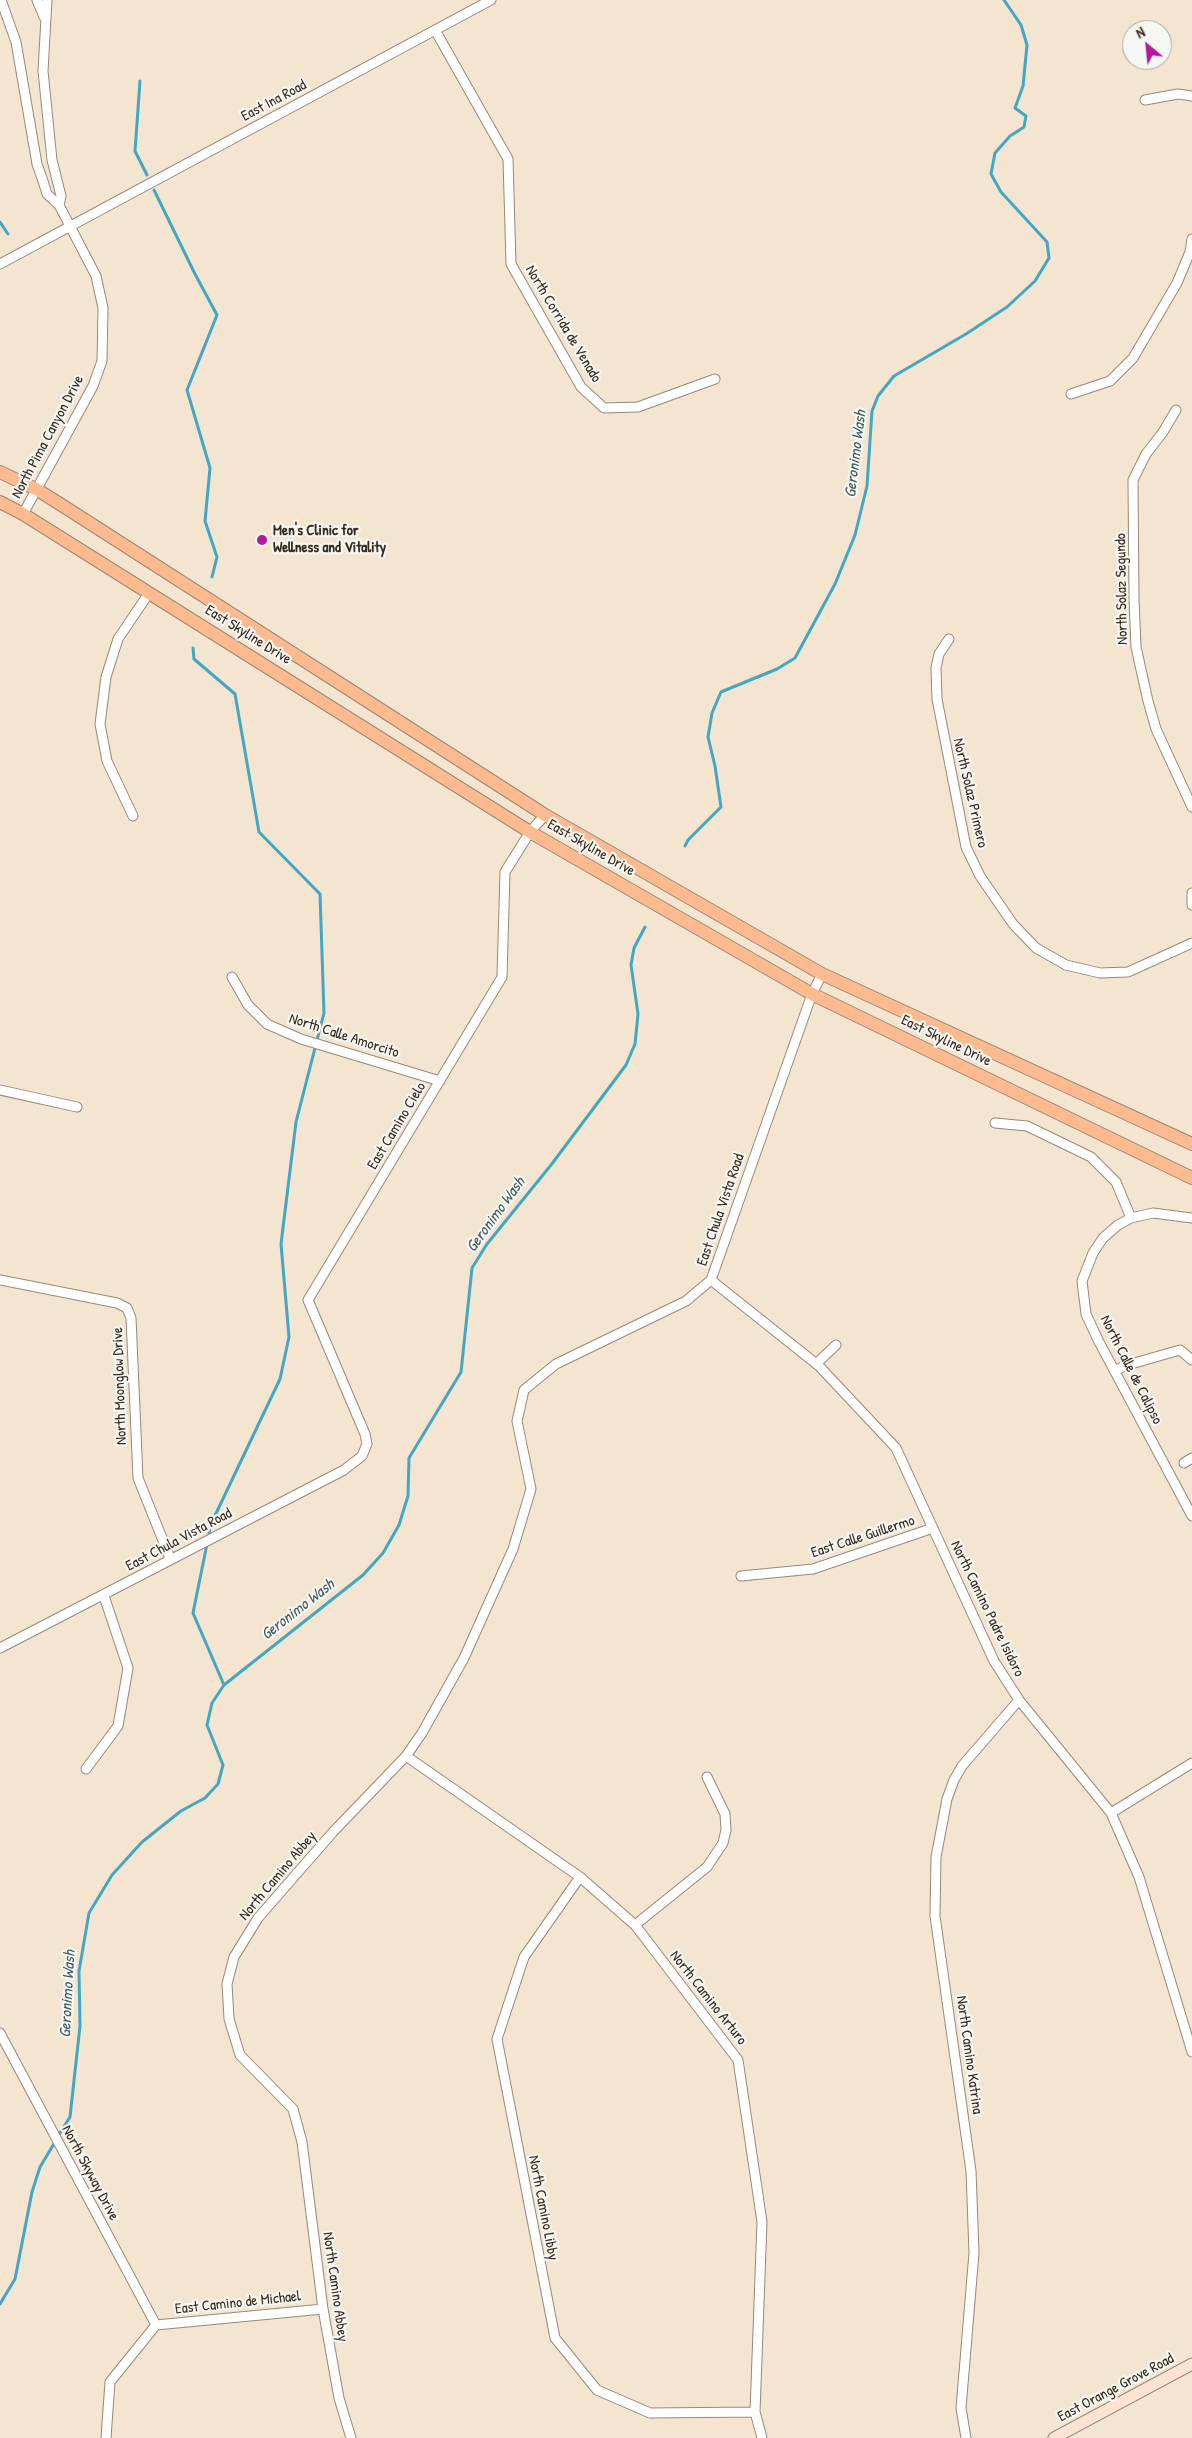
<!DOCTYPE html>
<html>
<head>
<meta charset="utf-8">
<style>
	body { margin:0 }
	#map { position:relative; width:1192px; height:2438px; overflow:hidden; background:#f4e5d1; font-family:"Patrick Hand",sans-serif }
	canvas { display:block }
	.north { position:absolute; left:1122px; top:20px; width:50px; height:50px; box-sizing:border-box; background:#f6f6f2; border:1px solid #aba49d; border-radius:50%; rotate:332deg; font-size:14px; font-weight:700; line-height:20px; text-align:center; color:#3b2a1e }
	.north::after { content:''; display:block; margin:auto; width:18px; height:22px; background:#b5179e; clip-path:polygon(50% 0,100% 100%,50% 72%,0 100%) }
</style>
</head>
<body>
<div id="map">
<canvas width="1192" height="2438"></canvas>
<div class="north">N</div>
</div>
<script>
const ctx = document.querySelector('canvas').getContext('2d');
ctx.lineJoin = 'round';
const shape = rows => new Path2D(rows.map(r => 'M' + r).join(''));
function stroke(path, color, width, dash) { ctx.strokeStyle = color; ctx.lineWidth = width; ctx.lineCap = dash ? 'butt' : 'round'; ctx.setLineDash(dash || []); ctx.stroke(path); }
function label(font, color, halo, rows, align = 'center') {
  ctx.font = font + ' "Patrick Hand",sans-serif'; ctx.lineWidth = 4.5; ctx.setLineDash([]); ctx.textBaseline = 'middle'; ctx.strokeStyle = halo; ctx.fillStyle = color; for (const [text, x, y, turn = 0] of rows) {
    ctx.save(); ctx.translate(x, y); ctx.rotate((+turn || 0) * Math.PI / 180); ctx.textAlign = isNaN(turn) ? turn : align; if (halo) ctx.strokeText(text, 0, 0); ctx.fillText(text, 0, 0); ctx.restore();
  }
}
const stream = shape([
	[140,81,135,151,147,175],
	[154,190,195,274,217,315,187,390,210,468,205,521,217,557,212,577],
	[0,222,8,234],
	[193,648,194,659,235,694,259,832,320,894,324,1013,296,1122,281,1244,289,1337,280,1379,211,1524,208,1538],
	[685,846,688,840,721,807,715,766,708,737,712,713,721,692,777,669,795,658,835,584,855,535,867,486,872,411,878,396,894,376,966,334,1007,307,1035,281,1049,258,1047,242,1001,192,991,174,995,153,1010,136,1024,127,1026,116,1015,108,1023,86,1027,45,1021,25,1004,0],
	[207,1544,193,1613,224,1685],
	[58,2136,70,2117,80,2026,79,1971,89,1913,112,1875,142,1842,181,1811,205,1798,218,1784,223,1765,207,1725,212,1703,224,1685,363,1575,383,1553,399,1525,408,1496,409,1458,461,1372,472,1268,487,1244,551,1165,626,1065,635,1044,638,1014,631,965,634,948,645,927],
	[0,2304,15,2279,32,2192,40,2167,55,2142]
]);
const minor = shape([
	[1,0,16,42,37,164,43,181,47,194,59,205,96,276,103,308,102,361,93,386,23,514],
	[37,0,44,17],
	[47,0,43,71,52,160,61,196,59,205],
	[435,30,508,159,511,264,581,387,604,408,638,407,715,379],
	[1145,100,1178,94,1192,96],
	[0,264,491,0],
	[1071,394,1110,381,1133,358,1177,283,1190,252,1192,239],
	[1176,410,1163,432,1146,454,1133,480,1134,599,1136,647,1148,701,1156,729,1192,807],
	[949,639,939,654,936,668,937,699,966,847,980,876,1013,924,1036,948,1066,965,1100,973,1128,972,1192,943],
	[133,816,107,761,100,724,106,677,118,639,149,593],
	[1192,893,1192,905],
	[232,977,248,1005,267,1024,301,1039,440,1081],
	[0,1090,77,1107],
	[995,1123,1027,1126,1091,1157,1116,1182,1131,1218],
	[1192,1218,1153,1213,1131,1218,1118,1225,1103,1238,1093,1253,1082,1281,1086,1314,1098,1340,1192,1516],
	[0,1280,117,1303,127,1308,131,1318,138,1478,170,1558],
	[711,1280,819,1366,896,1448,994,1661,1019,1700,1111,1813,1139,1877,1192,2052],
	[816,1364,836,1345],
	[1115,1371,1124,1366,1180,1350,1192,1360],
	[1184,1463,1192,1458],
	[741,1576,813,1569,933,1528],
	[0,1648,344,1470,362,1456,367,1444,365,1434,308,1300,502,977,505,872,530,832,545,815],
	[406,1756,580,1877,635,1925,738,2060,762,2222,755,2412,762,2438],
	[86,1769,118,1726,128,1668,104,1596],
	[1111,1813,1192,1763],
	[580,1877,524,1957,497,2039,555,2338,597,2390,650,2413,755,2412],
	[635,1925,707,1867,723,1843,726,1830,725,1814,707,1777],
	[0,2033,156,2325],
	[156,2325,323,2309],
	[106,2438,110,2382,156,2325],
	[351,2438,339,2398,323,2309,302,2142,293,2109,240,2055,229,2019,227,1984,234,1957,258,1918,333,1832,406,1756,422,1733,464,1658,513,1549,531,1489,517,1421,524,1390,556,1364,686,1301,711,1280,812,994,822,974],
	[966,2438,961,2408,974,2253,971,2171,935,1916,936,1857,947,1799,954,1780,962,1766,1019,1700]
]);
const secondary = shape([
	[1054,2438,1192,2364]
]);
const primary = shape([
	[0,472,36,489,60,504,545,815,822,974,1192,1144],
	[0,502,23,514,530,832,812,994,1192,1178]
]);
const markers = [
	[262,540,6,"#b5179e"]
];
const streetNames = [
	["East Ina Road",274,101,-28],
	["North Corrida de Venado",563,324,59],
	["North Pima Canyon Drive",48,437,-62],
	["North Solaz Segundo",1122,589,-91],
	["East Skyline Drive",248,635,32],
	["North Solaz Primero",970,793,77],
	["East Skyline Drive",591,848,30],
	["North Calle Amorcito",344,1036,18],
	["East Skyline Drive",946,1041,26],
	["East Camino Cielo",397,1126,-59],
	["East Chula Vista Road",721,1210,-71],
	["North Calle de Calipso",1131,1370,63],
	["North Moonglow Drive",120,1386,-92],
	["East Calle Guillermo",863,1537,-18],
	["East Chula Vista Road",179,1540,-28],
	["North Camino Padre Isidoro",987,1609,64],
	["North Camino Abbey",278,1876,-50],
	["North Camino Arturo",708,1998,52],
	["North Camino Katrina",969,2055,82],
	["North Skyway Drive",90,2173,62],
	["North Camino Libby",543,2208,79],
	["North Camino Abbey",335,2287,82],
	["East Camino de Michael",238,2303,-6],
	["East Orange Grove Road",1116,2388,-28]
];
const poiNames = [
	["Men's Clinic for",273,531],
	["Wellness and Vitality",273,548]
];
const waterNames = [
	["Geronimo Wash",856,454,-83],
	["Geronimo Wash",496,1215,-54],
	["Geronimo Wash",298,1610,-38],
	["Geronimo Wash",68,1994,-87]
];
stroke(stream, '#43a7c3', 3);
stroke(minor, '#988878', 11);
stroke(secondary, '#988878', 13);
stroke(primary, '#988878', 14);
stroke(minor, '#fff', 9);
stroke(secondary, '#fee3d2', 11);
stroke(primary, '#fcba8e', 12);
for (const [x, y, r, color] of markers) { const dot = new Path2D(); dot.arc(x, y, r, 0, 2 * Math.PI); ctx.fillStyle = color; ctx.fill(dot); stroke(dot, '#f6f6f2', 2); }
label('15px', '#3b2a1e', '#f6f6f2', streetNames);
label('bold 15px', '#3b2a1e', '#f6f6f2', poiNames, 'left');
label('italic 16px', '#3e5c60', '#f6f6f2', waterNames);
</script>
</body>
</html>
